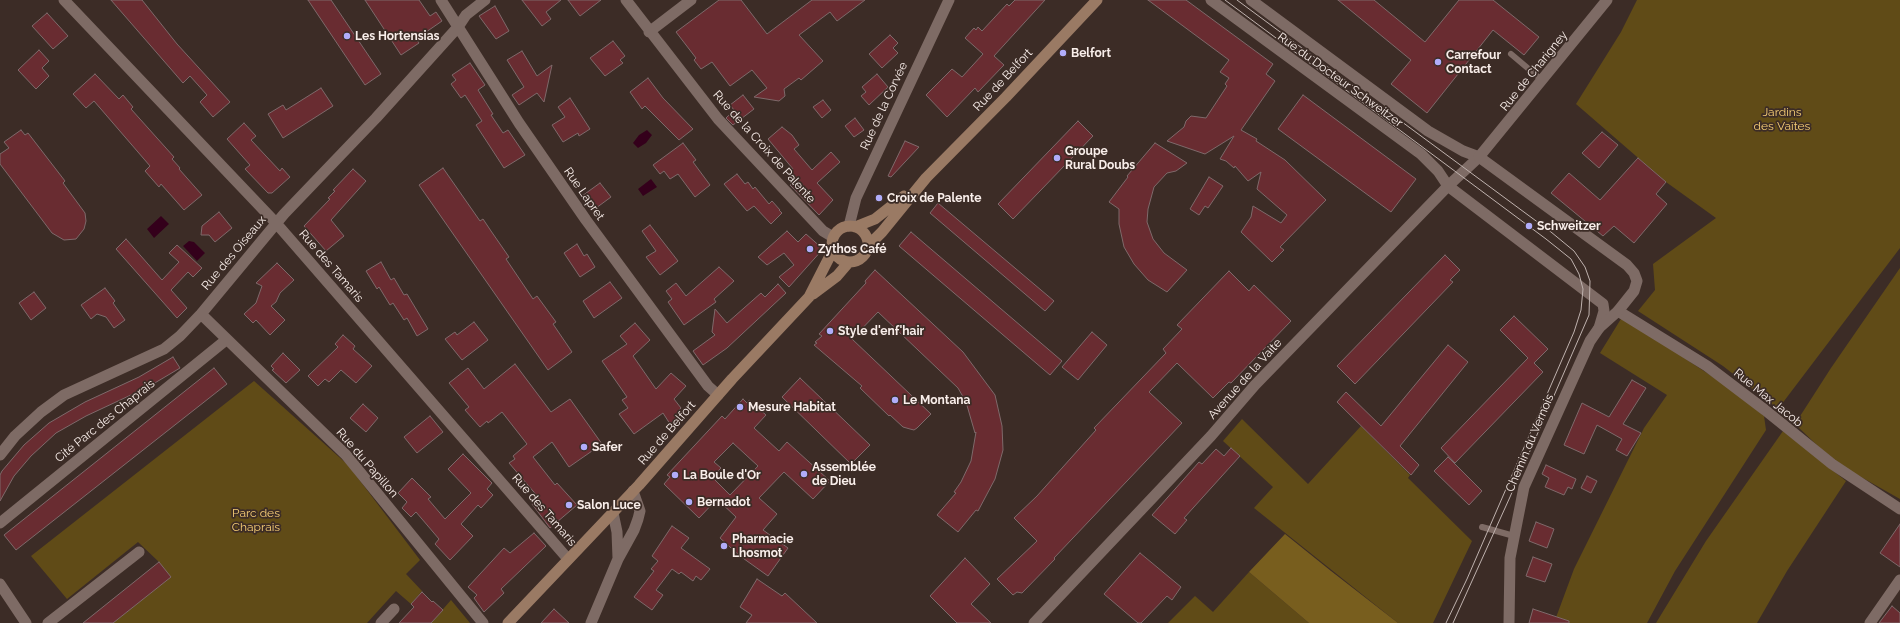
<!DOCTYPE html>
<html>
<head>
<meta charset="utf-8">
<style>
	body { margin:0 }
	canvas { display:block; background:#3c2c26 }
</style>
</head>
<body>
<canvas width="1900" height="623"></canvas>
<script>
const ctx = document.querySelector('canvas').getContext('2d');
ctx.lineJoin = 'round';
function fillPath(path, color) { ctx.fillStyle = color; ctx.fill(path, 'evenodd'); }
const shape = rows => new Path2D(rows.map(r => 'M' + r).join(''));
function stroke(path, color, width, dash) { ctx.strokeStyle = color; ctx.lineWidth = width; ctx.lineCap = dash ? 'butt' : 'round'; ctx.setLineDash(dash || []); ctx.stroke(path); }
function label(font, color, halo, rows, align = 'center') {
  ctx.font = font + ' Raleway,sans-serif'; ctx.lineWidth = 3.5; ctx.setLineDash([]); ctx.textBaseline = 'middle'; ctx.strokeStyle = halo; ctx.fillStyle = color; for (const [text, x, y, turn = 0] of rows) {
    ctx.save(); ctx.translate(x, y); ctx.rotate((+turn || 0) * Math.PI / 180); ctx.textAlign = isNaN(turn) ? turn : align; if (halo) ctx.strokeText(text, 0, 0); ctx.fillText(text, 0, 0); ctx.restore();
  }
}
const green = shape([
	[1637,0,1900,0,1900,248,1778,409,1723,366,1638,311,1655,290,1653,264,1716,218,1666,182,1576,104,1621,32],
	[1900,268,1900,499,1847,469,1820,448,1795,424,1831,368],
	[1624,314,1690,362,1730,388,1764,416,1766,430,1675,571,1647,623,1554,623,1574,569,1644,428,1667,395,1600,353],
	[254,381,348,465,420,560,406,574,422,591,411,604,396,591,367,623,113,623,170,577,159,562,138,542,67,599,31,556],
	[1242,419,1308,484,1361,426,1410,475,1408,478,1472,541,1433,623,1398,623,1254,508,1273,487,1223,441],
	[1783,431,1846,481,1787,571,1757,623,1656,623,1706,541],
	[1249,572,1309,623,1168,623,1195,596,1213,612],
	[451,600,470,623,426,623,431,623]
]);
const forest = shape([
	[1285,534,1331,571,1398,623,1309,623,1249,572]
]);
const water = shape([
	[647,130,652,135,646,143,638,148,633,143,639,135],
	[651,179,657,187,643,196,638,189],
	[161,216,169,224,154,238,147,229],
	[189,241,194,242,205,253,197,261,183,246]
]);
const building = shape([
	[111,0,142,0,177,44,230,102,213,117,200,102,207,95,190,76,183,83,111,0],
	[308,0,331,0,381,74,365,85,308,0],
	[365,0,419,0,430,16,436,12,442,21,416,39,419,43,401,55,365,0],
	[522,0,561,0,546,12,551,19,542,26,522,0],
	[568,0,601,0,580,16,568,0],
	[719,0,741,0,767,34,812,0,865,0,837,21,830,12,799,35,823,61,801,80,799,78,784,89,785,96,779,101,754,97,767,88,752,70,730,86,712,62,701,69,694,60,696,58,676,32,719,0],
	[1015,0,1045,0,994,56,1004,65,978,92,975,88,947,117,926,95,952,69,962,77,983,54,965,38,974,28,976,30,978,27,982,31,1007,4,1009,6,1015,0],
	[1148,0,1186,0,1273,64,1266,74,1275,81,1241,130,1257,139,1256,141,1285,160,1326,200,1280,247,1284,250,1272,262,1241,232,1251,217,1253,206,1281,223,1287,215,1257,189,1261,172,1248,181,1235,166,1234,168,1226,161,1220,159,1234,136,1205,154,1167,141,1184,127,1186,121,1191,116,1206,118,1227,86,1225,84,1229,78,1220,72,1229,60,1148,0],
	[1338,0,1374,0,1425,42,1459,0,1493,0,1539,37,1524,55,1493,30,1427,113,1391,84,1411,60,1338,0],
	[495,6,509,31,496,39,479,16,495,6],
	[47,13,68,36,53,49,32,26,47,13],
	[890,35,898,43,893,48,898,53,882,68,869,54,890,35],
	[613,41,625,56,620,60,623,63,605,76,590,58,613,41],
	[39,50,49,61,42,68,49,76,36,89,18,70,39,50],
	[522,51,537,76,552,65,544,102,537,93,519,105,512,95,524,87,507,60,522,51],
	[470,63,485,85,478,90,493,114,491,115,503,133,508,130,525,155,504,168,476,125,482,121,465,95,461,98,451,84,456,80,452,75,470,63],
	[95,74,119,99,123,95,133,107,131,109,174,157,172,159,180,168,179,169,202,195,184,210,161,184,159,187,145,171,150,166,94,101,86,108,73,94,95,74],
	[877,74,888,87,869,105,861,96,866,92,862,87,877,74],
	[648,78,663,98,693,129,679,140,645,106,642,109,630,92,648,78],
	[321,88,333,106,283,138,268,114,283,105,286,110,321,88],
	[743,95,754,109,733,125,726,118,734,110,730,105,743,95],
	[1303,95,1416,179,1391,212,1278,129,1303,95],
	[570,98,590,129,579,136,578,133,563,142,552,125,565,117,558,107,570,98],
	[823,100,831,110,822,118,813,107,823,100],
	[855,118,864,130,854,137,845,126,855,118],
	[1078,121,1093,136,1013,219,998,204,1078,121],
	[244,123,256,136,251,140,280,171,282,168,290,177,272,193,268,193,245,169,250,165,227,139,244,123],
	[782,127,792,135,799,145,794,149,812,170,831,152,840,162,817,183,833,200,819,215,790,185,796,179,790,172,793,169,768,139,782,127],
	[21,130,25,135,28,133,65,181,63,183,85,213,86,221,84,229,76,239,64,240,52,233,0,164,0,154,9,148,4,142,21,130],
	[1602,132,1618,145,1599,168,1582,153,1602,132],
	[905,141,919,147,891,177,888,176,905,141],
	[683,143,696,160,693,162,710,185,695,197,678,174,670,179,664,171,660,174,653,165,683,143],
	[1155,143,1187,163,1176,171,1167,173,1154,187,1148,209,1147,222,1153,239,1164,253,1187,270,1167,292,1148,280,1134,264,1124,247,1119,224,1119,209,1109,202,1128,177,1127,176,1155,143],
	[1638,158,1666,182,1656,194,1667,204,1634,243,1614,226,1603,236,1551,193,1569,173,1600,200,1638,158],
	[443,168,480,221,483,219,491,231,509,257,506,259,533,299,537,296,556,322,553,324,572,352,548,370,419,185,443,168],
	[353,169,366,181,331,220,344,236,326,251,304,226,330,199,328,198,335,191,333,190,353,169],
	[737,174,745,184,748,182,753,189,755,187,769,204,772,201,780,210,779,210,782,213,771,224,754,206,747,211,724,184,737,174],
	[1209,177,1223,186,1208,208,1205,206,1199,215,1190,209,1209,177],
	[600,183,611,197,592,211,582,196,600,183],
	[938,203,1054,301,1045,311,930,213,938,203],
	[219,212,232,228,215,242,209,235,201,235,202,226,219,212],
	[650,225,678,261,660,275,646,257,656,251,642,231,650,225],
	[787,231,798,242,806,234,823,249,789,287,779,277,794,265,784,253,767,265,758,257,787,231],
	[911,232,1062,361,1050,375,899,246,911,232],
	[126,239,162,280,179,262,169,253,177,245,202,268,193,277,188,272,171,290,187,308,177,318,116,249,126,239],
	[577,244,584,256,587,254,595,267,580,277,564,253,577,244],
	[1445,255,1460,270,1450,280,1453,282,1355,384,1337,366,1445,255],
	[381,262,391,280,394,278,404,295,407,294,428,329,417,336,407,318,404,320,393,303,390,305,379,287,377,289,366,271,381,262],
	[277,263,294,280,280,293,276,302,271,306,285,320,270,335,256,320,253,323,244,314,256,303,262,286,256,283,277,263],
	[719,267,734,281,714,299,716,302,684,325,668,302,672,299,666,291,676,283,686,296,719,267],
	[875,270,963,352,995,395,1002,426,1003,450,995,479,978,511,976,510,958,532,937,515,956,493,954,492,961,482,971,461,976,432,975,433,966,402,958,388,878,312,852,339,931,414,917,428,914,430,910,429,903,427,890,415,889,416,860,388,862,386,814,345,817,343,815,342,822,336,819,334,866,283,865,281,875,270],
	[1229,271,1249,291,1254,285,1291,321,1231,383,1229,382,1213,398,1177,363,1149,392,1182,423,1054,558,1055,559,1022,593,1017,592,1013,595,997,579,1037,541,1014,518,1037,496,1096,430,1094,428,1166,353,1163,349,1182,329,1177,325,1229,271],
	[610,282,622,298,594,318,583,301,610,282],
	[778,284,786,293,727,348,703,365,693,351,715,335,712,332,715,309,727,323,761,293,765,297,778,284],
	[105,288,115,301,113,303,125,320,114,328,106,317,97,314,91,319,81,305,105,288],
	[34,292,46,308,31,320,19,303,34,292],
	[1514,316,1548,349,1534,363,1543,372,1455,463,1441,448,1528,358,1500,330,1514,316],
	[474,322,488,340,462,360,445,339,455,332,457,335,474,322],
	[635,323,650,340,633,356,656,389,671,373,686,386,674,399,681,408,679,410,682,413,670,424,663,413,634,434,619,414,628,408,622,400,627,397,602,361,627,344,620,336,635,323],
	[1092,332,1107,345,1078,380,1062,367,1092,332],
	[343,335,355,346,353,349,372,366,356,383,341,370,329,382,325,379,318,386,308,376,338,347,335,344,343,335],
	[1448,345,1468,362,1400,446,1419,465,1411,475,1337,402,1346,392,1381,426,1448,345],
	[283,353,300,370,286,383,272,370,274,369,271,366,283,353],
	[173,357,180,368,148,387,86,416,56,433,31,456,14,476,0,501,0,475,2,471,24,445,49,423,85,402,139,377,173,357],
	[515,364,551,412,570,399,602,444,569,467,552,442,533,457,555,485,557,483,577,505,550,528,532,504,539,498,509,463,515,459,513,456,527,444,502,412,488,423,487,421,480,427,465,410,469,407,449,383,468,368,484,389,515,364],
	[214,368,227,384,16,550,4,535,214,368],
	[800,378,870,445,851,464,782,397,800,378],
	[1632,380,1646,388,1623,424,1641,433,1627,456,1616,450,1622,439,1597,425,1584,454,1564,445,1582,403,1609,417,1632,380],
	[743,399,747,403,749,400,766,415,754,428,779,451,787,442,830,481,813,499,784,472,759,498,777,514,763,530,788,548,768,576,740,556,720,538,736,517,717,499,699,518,664,484,670,477,667,475,722,416,725,419,743,399],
	[733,443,758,466,730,495,712,477,721,468,714,462,733,443],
	[363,404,378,418,366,432,350,418,363,404],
	[430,416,443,432,417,453,404,437,430,416],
	[1231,448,1240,456,1184,518,1187,520,1175,534,1152,515,1199,462,1202,464,1216,449,1224,456,1231,448],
	[463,454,492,483,487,489,493,495,481,508,478,505,461,524,473,536,450,560,435,544,439,539,416,512,411,517,402,508,407,502,398,493,412,478,431,497,428,499,445,519,471,493,448,469,463,454],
	[1448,457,1482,491,1469,505,1434,471,1448,457],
	[1546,465,1576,479,1572,489,1568,487,1564,495,1545,487,1549,478,1542,474,1546,465],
	[1587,476,1597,481,1591,493,1581,488,1587,476],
	[1536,522,1554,529,1547,548,1529,541,1536,522],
	[1900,524,1900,567,1880,553,1900,524],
	[672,526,689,538,681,548,710,569,701,580,696,576,693,581,681,572,679,574,672,569,656,590,663,595,652,610,634,597,654,571,651,569,658,561,652,556,672,526],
	[534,533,546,546,501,589,504,593,484,612,474,598,477,595,468,587,504,548,510,553,534,533],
	[1140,553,1181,587,1172,600,1167,596,1141,623,1138,623,1104,594,1140,553],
	[1533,557,1552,564,1545,582,1526,576,1533,557],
	[965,558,990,584,971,604,991,623,957,623,930,596,965,558],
	[159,562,171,577,113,623,83,623,159,562],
	[757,579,782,596,785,593,817,623,746,623,752,615,740,607,757,579],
	[422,592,432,602,433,601,443,610,431,623,399,623,414,607,411,604,422,592],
	[1892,606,1900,613,1900,623,1879,623,1892,606],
	[554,609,569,623,541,623,554,609],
	[1533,609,1569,621,1569,623,1529,623,1533,609]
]);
const service = shape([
	[1511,54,1543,81],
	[1482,527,1514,536]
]);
const minor = shape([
	[64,0,276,223,568,559],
	[441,0,519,123,586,220,708,386,718,395],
	[626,0,718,119,823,231,833,237],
	[1211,0,1421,154,1438,171,1448,186,1603,304,1604,311,1599,328],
	[649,32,691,0],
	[849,226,856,198,949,0],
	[1618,311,1707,366,1765,410,1832,464,1900,509],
	[201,314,346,455,483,623],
	[0,455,15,436,41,412,64,395,164,349,180,336,201,314,284,214,376,118,458,27,466,15,485,0],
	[0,523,226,340],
	[0,584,26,623],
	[48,623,139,552],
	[381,623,394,609],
	[1034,623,1211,436,1255,385,1448,186,1479,157,1463,151,1428,131,1251,0],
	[1870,623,1900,580]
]);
const tertiary = shape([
	[613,513,617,532,618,558],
	[591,623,618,559,634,530,638,519,640,511,633,491],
	[1509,623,1510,558,1524,487,1590,341,1599,328,1618,311,1634,291,1637,281,1634,273,1627,265,1479,157,1607,0]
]);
const secondary = shape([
	'832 244a18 18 0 1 1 36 0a18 18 0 1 1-36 0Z',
	[855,227,875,219,904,196],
	[869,245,882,232,926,178,1006,97,1097,0],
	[813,294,837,276,849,262],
	[508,623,639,485,732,379,809,297,833,250]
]);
const tram = shape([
	[1225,0,1546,239,1571,259,1579,274,1583,289,1581,310,1574,332,1467,579,1446,623],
	[1237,0,1551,232,1574,251,1585,267,1590,281,1589,315,1510,497,1453,623]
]);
const markers = [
	[347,36,4,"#b1adfa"],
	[1063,53,4,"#b1adfa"],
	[1438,62,4,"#b1adfa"],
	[1057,158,4,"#b1adfa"],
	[879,198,4,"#b1adfa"],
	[1529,226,4,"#b1adfa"],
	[810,249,4,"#b1adfa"],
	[830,331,4,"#b1adfa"],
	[895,400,4,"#b1adfa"],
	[740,407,4,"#b1adfa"],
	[584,447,4,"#b1adfa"],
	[804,474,4,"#b1adfa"],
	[675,475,4,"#b1adfa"],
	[689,502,4,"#b1adfa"],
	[569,505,4,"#b1adfa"],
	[724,546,4,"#b1adfa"]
];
const poiNames = [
	["Les Hortensias",355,36],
	["Belfort",1071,53],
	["Carrefour",1446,55],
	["Contact",1446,69],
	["Groupe",1065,151],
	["Rural Doubs",1065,165],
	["Croix de Palente",887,198],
	["Schweitzer",1537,226],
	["Zythos Café",818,249],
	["Style d'enf'hair",838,331],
	["Le Montana",903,400],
	["Mesure Habitat",748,407],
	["Safer",592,447],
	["Assemblée",812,467],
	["de Dieu",812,481],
	["La Boule d'Or",683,475],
	["Bernadot",697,502],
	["Salon Luce",577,505],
	["Pharmacie",732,539],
	["Lhosmot",732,553]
];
const streetNames = [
	["Rue de Charigney",1534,71,-51],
	["Rue de Belfort",1003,80,-47],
	["Rue du Docteur Schweitzer",1340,80,36],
	["Rue de la Corvée",884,106,-65],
	["Rue de la Croix de Palente",764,147,48],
	["Rue Lapret",584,194,55],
	["Rue des Oiseaux",234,253,-50],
	["Rue des Tamaris",331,266,49],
	["Avenue de la Vaite",1245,379,-48],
	["Rue Max Jacob",1768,398,39],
	["Cité Parc des Chaprais",105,421,-39],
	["Rue de Belfort",667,433,-49],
	["Chemin du Vernois",1530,443,-67],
	["Rue du Papillon",367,463,49],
	["Rue des Tamaris",544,510,49]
];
const parkNames = [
	["Jardins",1782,112],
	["des Vaîtes",1782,126],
	["Parc des",256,513],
	["Chaprais",256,527]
];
fillPath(green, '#604b17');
fillPath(forest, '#785e1e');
fillPath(water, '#34001b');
fillPath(building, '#692c31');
stroke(building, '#7e696a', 1);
stroke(service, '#7e6b65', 6);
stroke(minor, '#7e6b65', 11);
stroke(tertiary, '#7e6b65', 11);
stroke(secondary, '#9a7a64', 11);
stroke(tram, '#bfb2ae', 1);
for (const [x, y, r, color] of markers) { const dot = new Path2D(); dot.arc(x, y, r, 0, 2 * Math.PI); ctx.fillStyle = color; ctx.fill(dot); stroke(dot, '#3c2c26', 1.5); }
label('bold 12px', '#f9eeea', '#3c2c26', poiNames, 'left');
label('12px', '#f9eeea', '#3c2c26', streetNames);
label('12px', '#f8cf76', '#3c2c26', parkNames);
</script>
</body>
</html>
